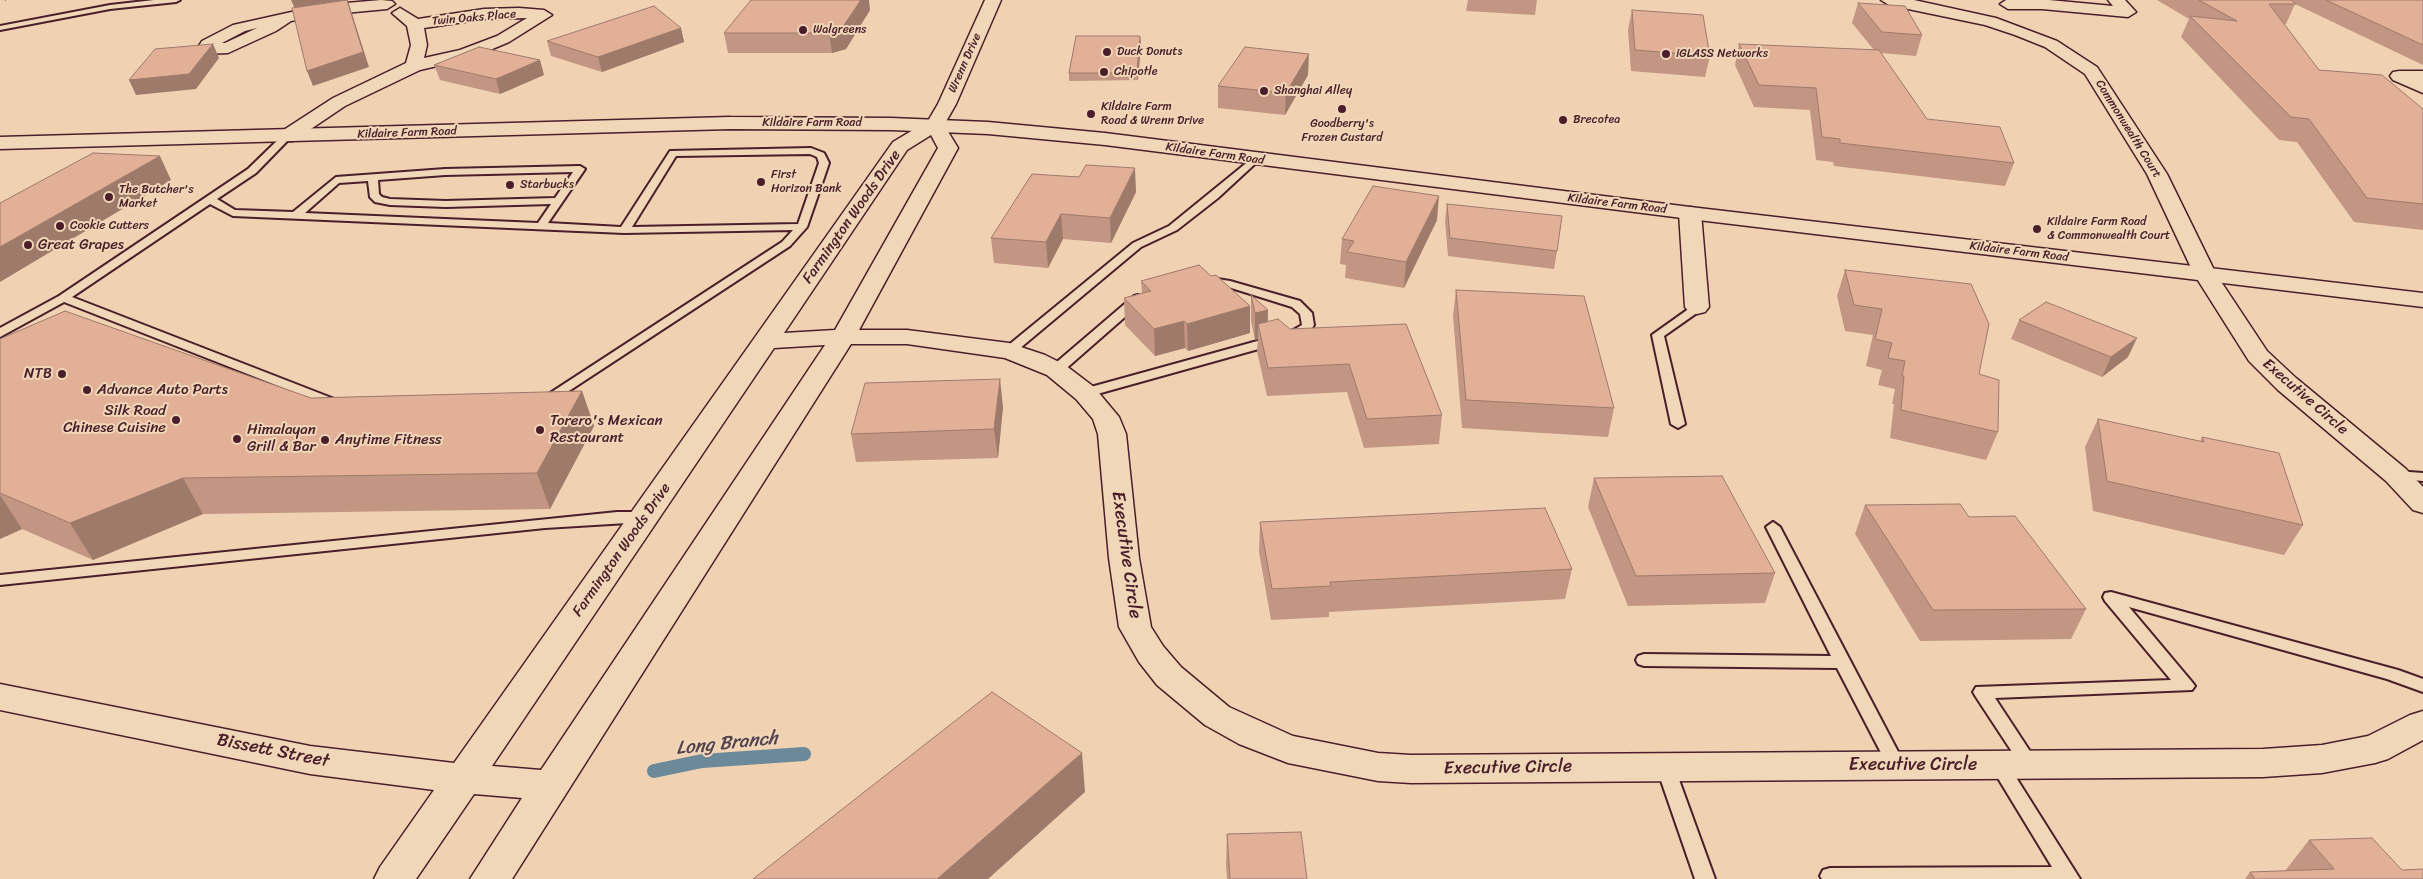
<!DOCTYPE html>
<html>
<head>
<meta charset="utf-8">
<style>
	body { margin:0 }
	canvas { display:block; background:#f0d2b3 }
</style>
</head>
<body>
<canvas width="2423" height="879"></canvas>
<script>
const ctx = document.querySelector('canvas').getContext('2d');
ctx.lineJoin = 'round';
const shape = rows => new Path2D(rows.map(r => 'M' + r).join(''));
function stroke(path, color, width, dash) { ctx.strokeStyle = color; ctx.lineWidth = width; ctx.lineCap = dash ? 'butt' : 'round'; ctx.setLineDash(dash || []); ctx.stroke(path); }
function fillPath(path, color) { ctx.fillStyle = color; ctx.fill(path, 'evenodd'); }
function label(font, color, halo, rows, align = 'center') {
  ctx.font = font + ' Sriracha,sans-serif'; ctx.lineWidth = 4; ctx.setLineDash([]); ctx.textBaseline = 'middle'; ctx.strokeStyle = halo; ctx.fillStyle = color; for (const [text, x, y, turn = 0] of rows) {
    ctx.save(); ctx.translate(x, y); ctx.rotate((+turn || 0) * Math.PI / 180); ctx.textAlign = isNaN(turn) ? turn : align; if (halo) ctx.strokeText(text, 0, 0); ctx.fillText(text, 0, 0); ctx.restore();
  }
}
const stream = shape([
	[654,771,702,761,804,754]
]);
const path = shape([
	[5,0,8,0]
]);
const service = shape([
	[154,0,180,0,176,2,110,9,0,30,0,26,110,5,154,0],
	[283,135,291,137,256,173,217,199,235,210,293,212,336,177,445,169,580,166,585,169,548,223,621,227,670,151,811,148,824,153,829,163,807,227,790,246,546,406,539,402,541,399,782,242,793,230,624,233,233,216,210,204,72,297,342,402,344,405,342,408,337,409,64,302,0,337,0,328,59,296,248,169,283,135],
	[810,154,817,157,819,163,798,224,632,227,676,156,810,154],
	[573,172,555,198,446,201,390,199,382,197,379,194,378,180,445,175,573,172],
	[368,181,370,197,375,202,390,205,446,207,551,204,538,223,305,213,339,183,368,181],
	[1255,156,1258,157,1258,161,1218,198,1177,230,1141,247,1013,354,1005,354,1003,351,1005,348,1133,243,1169,226,1255,156],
	[1205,277,1230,281,1300,301,1312,313,1314,325,1309,333,1298,338,1090,396,1080,396,1078,393,1080,390,1290,332,1302,325,1300,314,1292,307,1225,286,1201,282,1201,278,1205,277],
	[1138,295,1144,299,1142,302,1061,373,1051,373,1050,370,1051,367,1134,296,1138,295],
	[1697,303,1701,304,1703,307,1701,310,1664,336,1685,424,1678,428,1671,424,1652,335,1697,303],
	[2396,471,2423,473,2423,481,2391,478,2389,475,2396,471],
	[617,512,644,512,651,517,644,522,545,528,0,585,0,575,617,512],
	[1773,522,1780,527,1905,765,1902,770,1896,772,1890,770,1837,668,1644,666,1638,664,1636,660,1638,656,1644,654,1831,656,1766,527,1773,522],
	[2111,592,2398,670,2423,679,2423,692,2387,679,2129,607,2192,682,2195,686,2192,690,1995,698,2039,765,2036,770,2030,772,2024,770,1976,697,1973,692,1976,687,2171,680,2105,601,2103,597,2105,593,2111,592],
	[1999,758,2005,760,2080,879,1822,879,1820,876,1823,870,1830,868,2052,867,1990,765,1993,760,1999,758],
	[1665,759,1671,761,1674,766,1715,879,1695,879,1656,766,1659,761,1665,759]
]);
const minor = shape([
	[381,0,392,1,395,4,387,9,323,15,291,21,276,31,228,53,205,54,199,53,197,49,202,41,233,25,323,5,381,0],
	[257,28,225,43,222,43,245,31,257,28],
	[985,0,1001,0,956,104,944,125,958,148,859,330,907,330,1009,343,1045,355,1065,365,1094,387,1119,417,1126,434,1139,558,1151,627,1163,646,1181,667,1229,707,1293,736,1378,753,1411,755,2263,749,2322,745,2368,736,2410,715,2423,711,2423,740,2388,759,2375,763,2322,773,2263,777,1411,783,1378,781,1288,763,1239,744,1205,725,1157,685,1139,662,1119,627,1109,558,1098,434,1093,419,1076,399,1047,375,1005,358,907,344,851,344,512,879,470,879,522,798,474,794,416,879,374,879,380,867,434,790,310,774,0,710,0,684,310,746,454,763,893,142,928,121,938,104,985,0],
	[931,135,938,148,835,330,784,333,907,150,931,135],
	[825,345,541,770,492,766,774,348,825,345],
	[1881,0,1914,0,1996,18,2057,41,2097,67,2167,174,2216,274,2267,351,2296,378,2406,469,2423,487,2423,513,2413,510,2386,481,2278,390,2249,361,2194,274,2147,174,2085,74,2045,47,2015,35,1985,25,1889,5,1881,0],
	[2006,0,2049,0,2113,6,2108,0,2125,0,2136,12,2128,17,2042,9,2008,9,2000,4,2006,0],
	[400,8,418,19,484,9,519,8,544,10,552,15,509,42,471,58,420,70,345,106,293,141,279,141,276,137,279,133,333,98,406,63,411,45,407,26,392,13,400,8],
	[527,18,497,36,460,50,424,58,427,45,424,28,484,19,527,18],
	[2399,71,2423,71,2423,93,2393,80,2390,76,2393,72,2399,71],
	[1690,207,1697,209,1701,213,1709,307,1705,312,1697,314,1689,312,1685,307,1679,213,1683,209,1690,207]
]);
const secondary = shape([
	[730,117,891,118,988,122,1105,133,1690,207,2423,293,2423,307,1690,219,1105,145,988,134,891,130,730,129,0,149,0,137,730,117]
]);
const wall = shape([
	[1468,0,1537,0,1535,15,1466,11],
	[2157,0,2423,0,2423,65,2295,4,2286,24,2284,24,2319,70,2423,109,2423,230,2354,222,2297,142,2279,140,2181,37,2189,19],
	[1858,3,1922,35,1916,56,1881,53,1927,119,2014,163,2005,186,1834,166,1833,162,1816,160,1810,110,1754,107,1735,65,1739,44,1874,50,1852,23],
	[870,10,846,49,832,53,728,53,724,33],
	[1632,10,1710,56,1705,77,1631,71,1628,30],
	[681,28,684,42,602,72,551,56,547,41],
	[1141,43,1138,80,1069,81,1069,73],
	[434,65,544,75,500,94,440,80],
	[1308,75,1285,115,1218,108,1218,86],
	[1032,174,1136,192,1111,243,1063,239,1048,268,994,263,991,238],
	[1447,204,1557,251,1554,269,1448,256,1445,221],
	[1437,220,1404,288,1345,278,1346,265,1340,264,1342,239],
	[1845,270,1979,374,1998,432,1986,460,1890,438,1894,404,1892,404,1895,389,1878,385,1882,370,1866,366,1873,335,1845,331,1837,296],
	[1141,281,1250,333,1188,351,1185,348,1155,356,1125,325,1124,298,1142,293],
	[1456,290,1614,408,1608,437,1462,428,1453,316],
	[1251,295,1268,310,1268,322,1290,329,1442,415,1439,444,1364,448,1347,392,1267,396,1257,351,1258,339,1255,340,1251,321],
	[2019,320,2128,357,2102,377,2011,339],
	[0,339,311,398,582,391,594,426,550,509,203,514,93,560,22,529,0,539],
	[1003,407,998,458,856,462,851,434],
	[2098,419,2200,442,2202,437,2303,525,2284,555,2093,511,2085,447],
	[1594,478,1775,573,1765,603,1628,606,1588,507],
	[1865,505,1969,517,2086,609,2071,639,1920,641,1855,534],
	[1260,522,1572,569,1565,599,1329,612,1329,617,1271,620,1259,552],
	[1227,834,1307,879,1227,879,1226,865],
	[2309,840,2402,870,2423,879,2245,879,2250,872,2285,871]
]);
const shadedWall = shape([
	[291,0,348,0,348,1,369,67,313,86,307,71,348,1,323,3,295,9],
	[861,0,869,0,870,10,846,49,832,53,829,33],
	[681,28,684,42,602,72,598,57],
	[1140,36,1141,43,1138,80,1137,73],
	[213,44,219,58,196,89,136,95,129,80],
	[1309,54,1308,75,1285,115,1286,93],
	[540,60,544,75,500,94,496,79],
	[160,156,171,180,0,282,0,247],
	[1135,168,1136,192,1111,243,1110,218],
	[1439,196,1437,220,1404,288,1406,262],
	[1061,214,1063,239,1048,268,1046,242],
	[1250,306,1250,333,1188,351,1187,324],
	[1268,310,1267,336,1258,324,1258,339,1255,340,1255,313],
	[1184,321,1185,348,1155,356,1154,329],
	[2137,338,2128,357,2102,377,2111,357],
	[1000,379,1003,407,998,458,994,429],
	[582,391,594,426,550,509,537,473],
	[183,478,203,514,93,560,70,523],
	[0,495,22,529,0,539],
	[1082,753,1085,792,988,879,937,879]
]);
const building = shape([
	[347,0,363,52,307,71,292,8,347,0],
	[751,0,861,0,842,28,829,33,724,33,751,0],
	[2199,0,2291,0,2296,4,2269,4,2319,70,2382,75,2423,109,2423,204,2367,198,2309,119,2291,117,2190,16,2237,21,2199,0],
	[2326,0,2423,0,2423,45,2326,0],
	[1858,3,1905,6,1922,35,1882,32,1858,3],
	[654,6,681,28,598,57,547,41,654,6],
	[1632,10,1703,15,1710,56,1635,50,1632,10],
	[1076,36,1140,36,1137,73,1069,73,1076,36],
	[213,44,189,74,129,80,155,49,213,44],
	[1739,44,1879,50,1927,119,2000,127,2014,163,1840,143,1840,139,1822,137,1816,88,1759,85,1739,44],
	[479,47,540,60,496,79,434,65,479,47],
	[1245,47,1309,54,1286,93,1218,86,1245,47],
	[93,153,160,156,0,247,0,203,93,153],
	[1086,165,1135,168,1110,218,1061,214,1046,242,991,238,1032,174,1079,177,1086,165],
	[1373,186,1439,196,1406,262,1347,252,1354,241,1342,239,1373,186],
	[1447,204,1562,216,1557,251,1450,238,1447,204],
	[1199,265,1211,276,1216,275,1250,306,1187,324,1184,321,1154,329,1124,298,1151,291,1141,281,1199,265],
	[1845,270,1971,284,1989,324,1979,374,1999,380,1998,432,1901,410,1904,376,1902,376,1905,361,1888,358,1892,343,1875,339,1882,309,1854,305,1845,270],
	[1456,290,1584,296,1614,408,1466,400,1456,290],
	[1251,295,1268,310,1255,313,1251,295],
	[2046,302,2137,338,2111,357,2019,320,2046,302],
	[65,311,311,398,582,391,537,473,183,478,70,523,0,493,0,339,65,311],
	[1278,319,1290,329,1406,324,1442,415,1367,419,1349,364,1268,368,1258,324,1278,319],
	[1000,379,994,429,851,434,865,383,1000,379],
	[2098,419,2204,442,2202,437,2279,453,2303,525,2107,481,2098,419],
	[1722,476,1775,573,1636,576,1594,478,1722,476],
	[1960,504,1969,517,2015,516,2086,609,1933,610,1865,505,1960,504],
	[1545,508,1572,569,1330,582,1331,586,1272,589,1260,522,1545,508],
	[992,692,1082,753,937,879,753,879,992,692],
	[1301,832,1307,879,1230,879,1227,834,1301,832],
	[2372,838,2402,870,2423,869,2423,879,2255,879,2250,872,2334,869,2309,840,2372,838]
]);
const markers = [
	[803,30,5,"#4a1f2b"],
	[1107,52,5,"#4a1f2b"],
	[1666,54,5,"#4a1f2b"],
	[1104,72,5,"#4a1f2b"],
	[1264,91,5,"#4a1f2b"],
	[1342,109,5,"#4a1f2b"],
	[1091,114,5,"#4a1f2b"],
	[1563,120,5,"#4a1f2b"],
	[761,182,5,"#4a1f2b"],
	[510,185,5,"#4a1f2b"],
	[109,197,5,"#4a1f2b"],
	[60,226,5,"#4a1f2b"],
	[2037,229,5,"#4a1f2b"],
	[28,245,5,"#4a1f2b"],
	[62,374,5,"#4a1f2b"],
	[87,390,5,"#4a1f2b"],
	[176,420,5,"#4a1f2b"],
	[540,430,5,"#4a1f2b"],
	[237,439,5,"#4a1f2b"],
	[325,440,5,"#4a1f2b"]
];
const farStreetnames = [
	["Twin Oaks Place",474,18,-5],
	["Wrenn Drive",965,63,-66],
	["Kildaire Farm Road",812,123],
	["Commonwealth Court",2128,129,58],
	["Kildaire Farm Road",407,133,-2],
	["Kildaire Farm Road",1215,154,8],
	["Kildaire Farm Road",1617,204,7],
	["Kildaire Farm Road",2019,252,7]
];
const farPoinames = [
	["Walgreens",813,30],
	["Duck Donuts",1117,52],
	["iGLASS Networks",1676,54],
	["Chipotle",1114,72],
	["Shanghai Alley",1274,91],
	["Kildaire Farm",1101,107],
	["Road & Wrenn Drive",1101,121],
	["Brecotea",1573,120],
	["Goodberry's",1342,124,"center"],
	["Frozen Custard",1342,138,"center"],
	["First",771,175],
	["Horizon Bank",771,189],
	["Starbucks",520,185],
	["The Butcher's",119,190],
	["Market",119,204],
	["Kildaire Farm Road",2047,222],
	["& Commonwealth Court",2047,236],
	["Cookie Cutters",70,226]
];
const streetNames = [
	["Farmington Woods Drive",852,217,-55],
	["Executive Circle",2305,397,41],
	["Farmington Woods Drive",622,550,-55]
];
const poiNames = [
	["Great Grapes",38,245],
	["NTB",52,374,"right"],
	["Advance Auto Parts",97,390],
	["Silk Road",166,411,"right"],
	["Chinese Cuisine",166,428,"right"],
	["Torero's Mexican",550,421],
	["Restaurant",550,438],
	["Himalayan",247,430],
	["Grill & Bar",247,447],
	["Anytime Fitness",335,440]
];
const nearStreetnames = [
	["Executive Circle",1126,555,82],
	["Bissett Street",273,751,11],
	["Executive Circle",1913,765],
	["Executive Circle",1508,768,-1]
];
const nearWaternames = [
	["Long Branch",727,744,-6]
];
stroke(stream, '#6c8999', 14);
stroke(service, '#4a1f2b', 4);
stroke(minor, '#4a1f2b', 3);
stroke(secondary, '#4a1f2b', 3);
stroke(path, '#4a1f2b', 2, [0.5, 2.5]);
fillPath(service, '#f0d7b8');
fillPath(minor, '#f0d7b8');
fillPath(secondary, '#f0d7b8');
fillPath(wall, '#c29682');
fillPath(shadedWall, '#9e7a6a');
fillPath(building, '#e2af97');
stroke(building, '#9e7a6a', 1);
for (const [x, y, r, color] of markers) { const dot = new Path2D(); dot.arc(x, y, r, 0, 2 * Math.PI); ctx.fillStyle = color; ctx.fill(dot); stroke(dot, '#f0d7b8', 2); }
label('12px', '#4a1f2b', '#f0d7b8', farStreetnames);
label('12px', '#4a1f2b', '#f0d7b8', farPoinames, 'left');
label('15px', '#4a1f2b', '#f0d7b8', streetNames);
label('15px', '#4a1f2b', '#f0d7b8', poiNames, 'left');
label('18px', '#4a1f2b', '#f0d7b8', nearStreetnames);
label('italic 19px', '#554250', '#f0d7b8', nearWaternames);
</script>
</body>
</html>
